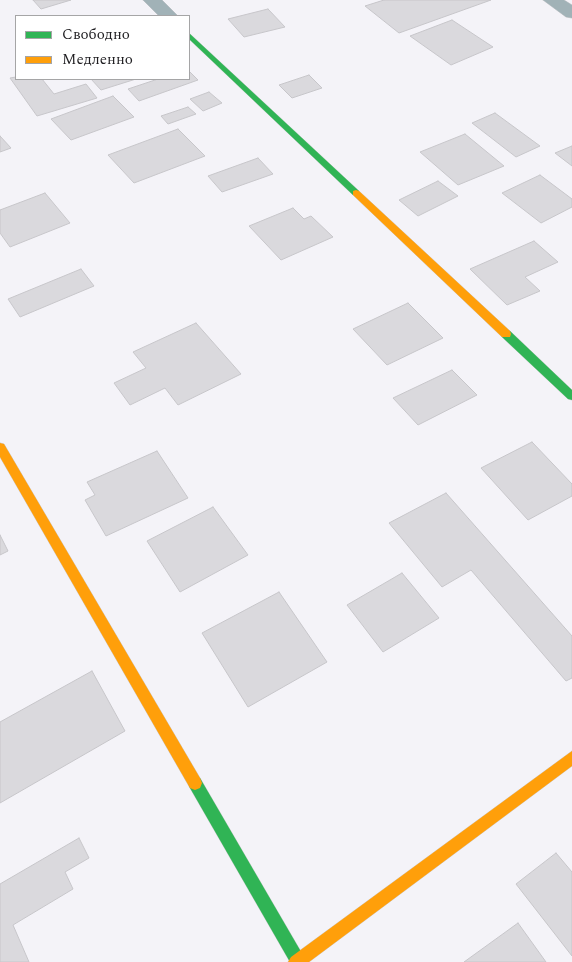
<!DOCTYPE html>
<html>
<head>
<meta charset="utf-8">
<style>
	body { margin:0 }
	#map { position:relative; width:572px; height:962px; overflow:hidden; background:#f4f3f8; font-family:Spectral,serif }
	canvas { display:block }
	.legend { position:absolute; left:15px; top:15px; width:175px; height:65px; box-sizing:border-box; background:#fff; border:1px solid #a5a5a6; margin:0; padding:6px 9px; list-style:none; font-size:15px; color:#1f1e21 }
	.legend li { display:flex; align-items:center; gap:10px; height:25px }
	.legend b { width:25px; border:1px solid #a5a5a6 }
</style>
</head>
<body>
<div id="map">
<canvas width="572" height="962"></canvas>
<ul class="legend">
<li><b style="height:6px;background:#30b455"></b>Свободно</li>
<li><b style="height:6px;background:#ff9f0a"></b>Медленно</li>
</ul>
</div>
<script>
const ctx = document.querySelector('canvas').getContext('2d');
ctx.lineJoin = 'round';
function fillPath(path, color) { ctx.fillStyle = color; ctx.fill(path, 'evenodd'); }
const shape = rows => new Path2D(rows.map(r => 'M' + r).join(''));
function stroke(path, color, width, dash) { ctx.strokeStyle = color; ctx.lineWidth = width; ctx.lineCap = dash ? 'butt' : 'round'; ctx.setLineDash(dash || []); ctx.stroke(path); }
const building = shape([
	[33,0,71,0,41,9,33,0],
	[384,0,491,0,399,33,365,6,384,0],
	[268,9,285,27,244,37,228,19,268,9],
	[452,20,493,47,451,65,410,36,452,20],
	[189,71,198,80,139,101,128,89,158,79,189,79,189,71],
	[309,75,322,88,292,98,279,85,309,75],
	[16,77,16,79,42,79,54,94,86,84,97,98,37,116,10,78,16,77],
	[91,79,136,79,101,90,91,79],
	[209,92,222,103,203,111,190,99,209,92],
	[113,96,134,117,71,140,51,119,113,96],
	[188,107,196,114,168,124,161,116,188,107],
	[495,113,540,146,516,157,472,123,495,113],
	[178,129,205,156,134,183,108,155,178,129],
	[465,134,504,166,458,185,420,152,465,134],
	[0,136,11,148,0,152,0,136],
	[572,146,572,166,555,153,572,146],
	[258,158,273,174,222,192,208,176,258,158],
	[540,175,572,199,572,207,541,223,502,193,540,175],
	[438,181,458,196,418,216,399,200,438,181],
	[45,193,70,223,10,247,0,233,0,210,45,193],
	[293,208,304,219,311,216,333,237,281,260,249,226,293,208],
	[534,241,558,262,525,277,540,291,507,305,470,269,534,241],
	[81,269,94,286,20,317,8,299,81,269],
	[408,303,443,338,387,365,353,329,408,303],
	[196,323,241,374,178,405,165,388,130,405,114,383,146,368,133,352,196,323],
	[452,370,477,395,418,425,393,398,452,370],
	[532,442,572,484,572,496,528,520,481,468,532,442],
	[157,451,188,498,106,536,85,500,95,495,87,482,157,451],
	[446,493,572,636,572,678,566,681,471,570,442,587,389,523,446,493],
	[213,507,248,555,180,592,147,541,213,507],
	[0,535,8,551,0,555,0,535],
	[402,573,439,618,383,652,347,605,402,573],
	[279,592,327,662,248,707,202,633,279,592],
	[92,671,125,731,0,803,0,722,92,671],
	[79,838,89,858,65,872,73,889,13,925,29,962,0,962,0,884,79,838],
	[556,853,572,872,572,956,516,884,556,853],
	[518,923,546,962,464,962,518,923]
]);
const street = shape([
	[143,0,162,0,178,16,159,16,143,0],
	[543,0,564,0,572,5,572,18,566,17,543,0]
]);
const fast = shape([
	[189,33,359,191,359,195,353,195,189,39,189,33],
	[506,330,510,331,572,390,572,400,568,399,502,337,501,334,506,330],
	[195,776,200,778,307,962,290,962,190,788,188,783,190,778,195,776]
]);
const slow = shape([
	[356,190,359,191,510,331,511,334,510,337,502,337,353,195,353,191,356,190],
	[0,443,4,444,200,778,202,783,200,788,195,790,190,788,0,457,0,443],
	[572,751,572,766,309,962,288,962,291,957,572,751]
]);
fillPath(building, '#dad9dd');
stroke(building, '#c7c6ca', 1);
stroke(street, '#cecdd0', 1);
stroke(fast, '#cecdd0', 1);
stroke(slow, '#cecdd0', 1);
fillPath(street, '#a1b2b7');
fillPath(fast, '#30b455');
fillPath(slow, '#ff9f0a');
</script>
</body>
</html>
